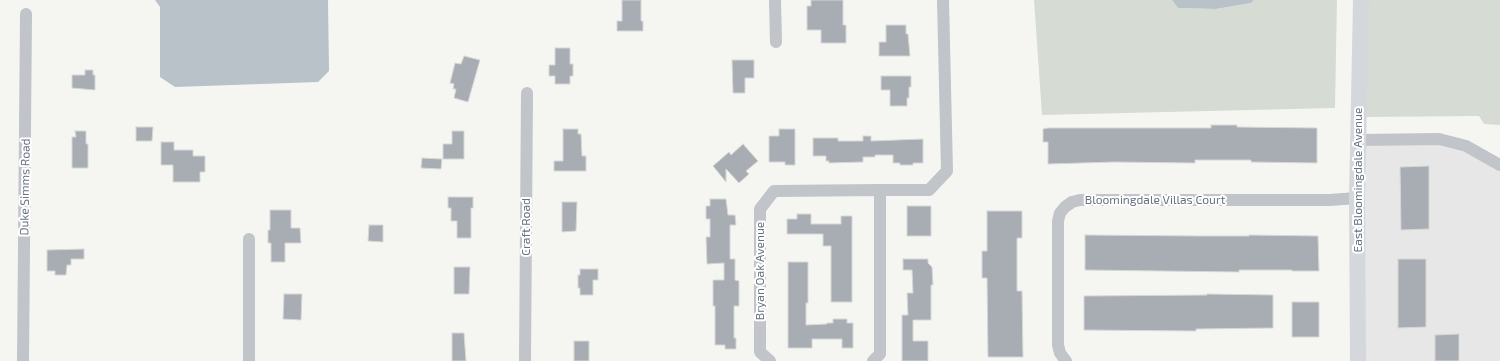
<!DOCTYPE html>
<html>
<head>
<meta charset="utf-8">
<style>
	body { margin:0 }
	canvas { display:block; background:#f5f6f2 }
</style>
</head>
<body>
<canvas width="1500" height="361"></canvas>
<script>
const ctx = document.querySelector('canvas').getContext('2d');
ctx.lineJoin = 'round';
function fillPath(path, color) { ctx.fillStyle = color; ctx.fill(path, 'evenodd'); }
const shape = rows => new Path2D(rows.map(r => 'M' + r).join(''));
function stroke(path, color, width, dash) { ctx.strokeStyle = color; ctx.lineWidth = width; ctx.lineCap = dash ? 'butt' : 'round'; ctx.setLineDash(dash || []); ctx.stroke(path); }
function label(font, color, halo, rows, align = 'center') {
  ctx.font = font + ' "Exo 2",sans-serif'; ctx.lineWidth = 4; ctx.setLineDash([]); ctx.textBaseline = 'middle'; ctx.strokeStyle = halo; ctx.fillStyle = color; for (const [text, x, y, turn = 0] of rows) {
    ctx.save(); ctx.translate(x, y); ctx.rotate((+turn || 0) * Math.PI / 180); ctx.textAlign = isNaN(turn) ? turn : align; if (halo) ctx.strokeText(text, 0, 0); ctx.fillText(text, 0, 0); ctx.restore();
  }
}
const built = shape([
	[1364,145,1438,145,1464,152,1500,171,1500,361,1364,361]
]);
const green = shape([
	[1034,0,1172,0,1178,8,1216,9,1251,3,1254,0,1337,0,1335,108,1042,115],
	[1368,0,1500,0,1500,125,1484,124,1479,116,1365,117]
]);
const water = shape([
	[155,0,328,0,329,71,318,82,175,87,160,77,160,7],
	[1172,0,1254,0,1251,3,1216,9,1178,8]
]);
const building = shape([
	[622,0,641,0,641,21,643,21,643,31,617,31,617,21,622,21,622,0],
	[811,0,843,0,843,25,846,25,846,43,821,43,821,30,807,30,807,6,811,6,811,0],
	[886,25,906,25,906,34,908,34,910,56,879,56,879,42,886,42,886,25],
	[555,48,570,48,570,64,573,64,573,76,570,76,570,84,555,84,555,76,549,76,549,65,555,65,555,48],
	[464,56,480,60,468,102,454,98,456,89,453,89,454,84,450,83,455,63,461,64,464,56],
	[732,60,754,60,754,78,745,78,745,93,733,93,732,60],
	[85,70,93,70,93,75,95,75,95,90,72,88,72,75,85,75,85,70],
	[881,76,911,76,911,87,909,87,909,98,907,98,907,106,890,106,890,90,881,90,881,76],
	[1211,125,1237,125,1237,127,1317,128,1317,163,1251,162,1251,160,1195,160,1195,163,1114,162,1048,164,1048,142,1043,142,1043,129,1048,128,1211,128,1211,125],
	[136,127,153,127,152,141,136,141,136,127],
	[563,129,578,129,578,134,581,134,582,156,586,156,586,171,554,171,554,161,563,161,563,129],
	[779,129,795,129,795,165,785,165,785,162,769,162,769,136,779,136,779,129],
	[75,131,86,131,86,144,88,144,88,168,72,168,72,137,76,137,75,131],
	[452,131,464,131,464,159,443,159,443,144,452,144,452,131],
	[863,136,871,136,871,141,923,139,923,163,913,163,913,165,900,165,900,163,893,163,893,155,875,155,875,157,863,157,863,162,829,163,829,161,826,161,826,156,813,156,813,138,838,138,838,141,863,141,863,136],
	[161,142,174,142,174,150,193,150,193,156,205,156,205,172,200,172,200,182,173,182,173,165,161,165,161,142],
	[743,144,758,161,746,171,749,174,739,183,726,169,726,182,713,166,729,152,731,155,743,144],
	[422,158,442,159,441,169,421,168,422,158],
	[1429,166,1429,229,1401,230,1400,167,1429,166],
	[448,197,473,197,473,208,471,208,471,238,457,238,457,221,451,221,451,208,448,208,448,197],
	[710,199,726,199,728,215,735,215,736,225,730,225,730,259,735,259,735,280,739,281,739,306,734,306,734,338,736,338,736,349,725,349,725,345,715,345,715,306,713,306,713,280,724,280,724,263,707,264,706,237,710,237,710,219,706,219,706,206,710,206,710,199],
	[562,202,577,202,576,231,562,232,562,202],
	[907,206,931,206,931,236,907,236,907,206],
	[270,210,291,210,291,228,300,228,301,243,285,243,285,262,271,262,271,243,268,243,268,230,270,230,270,210],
	[987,211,1022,211,1022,238,1017,238,1017,291,1022,291,1023,357,988,357,987,278,982,278,982,251,987,251,987,211],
	[797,214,811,214,811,224,841,224,841,216,852,216,852,302,831,302,831,246,823,246,823,234,787,234,787,219,797,219,797,214],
	[369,225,383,225,383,242,368,241,369,225],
	[1085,235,1198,236,1249,236,1249,235,1318,236,1319,271,1292,271,1292,270,1239,270,1239,272,1085,270,1085,235],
	[84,249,84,259,71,259,71,265,67,265,66,275,55,275,55,271,47,271,47,250,84,249],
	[903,259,928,259,928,263,932,267,933,285,931,285,931,320,913,320,913,341,928,341,928,361,902,361,902,315,908,315,907,293,913,293,912,270,903,270,903,259],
	[1398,259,1426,259,1426,327,1398,328,1398,259],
	[788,262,808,262,808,303,806,303,806,325,827,324,827,323,833,323,833,319,847,319,847,323,853,323,853,348,842,348,842,339,812,339,812,348,788,348,788,262],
	[454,267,470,267,469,294,454,294,454,267],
	[580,269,598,269,598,280,593,280,593,295,580,295,580,288,578,288,578,275,580,275,580,269],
	[284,294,302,294,301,320,283,319,284,294],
	[1207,294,1273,295,1273,328,1196,329,1196,331,1084,330,1084,296,1207,295,1207,294],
	[1292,302,1319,302,1319,337,1292,337,1292,302],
	[452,333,464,333,466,361,452,361,452,333],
	[1459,334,1459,361,1435,361,1435,335,1459,334],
	[574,341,589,341,589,361,574,361,574,341]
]);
const minor = shape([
	[775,0,776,42],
	[1358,140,1439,139,1466,146,1500,165],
	[880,190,929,190,947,171,943,0],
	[23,361,26,14],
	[249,361,249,239],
	[525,361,527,93],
	[770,361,760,352,760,209,774,191,880,190,880,354,873,361],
	[1066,361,1060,353,1058,345,1058,221,1060,213,1065,207,1072,202,1080,200,1330,200,1357,198]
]);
const major = shape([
	[1358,361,1357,198,1361,0]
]);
const streetNames = [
	["East Bloomingdale Avenue",1358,180,-90],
	["Duke Simms Road",25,187,-89],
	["Bloomingdale Villas Court",1155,200],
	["Craft Road",526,227,-90],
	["Bryan Oak Avenue",760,271,-90]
];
fillPath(built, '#e6e7e6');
fillPath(green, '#d6dcd4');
fillPath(water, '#b9c2c8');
fillPath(building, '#a8adb4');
stroke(building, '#d7d7d5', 1);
stroke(minor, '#c1c4c8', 12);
stroke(major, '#d4d8dc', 16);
label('12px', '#667282', '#fff', streetNames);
</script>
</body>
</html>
